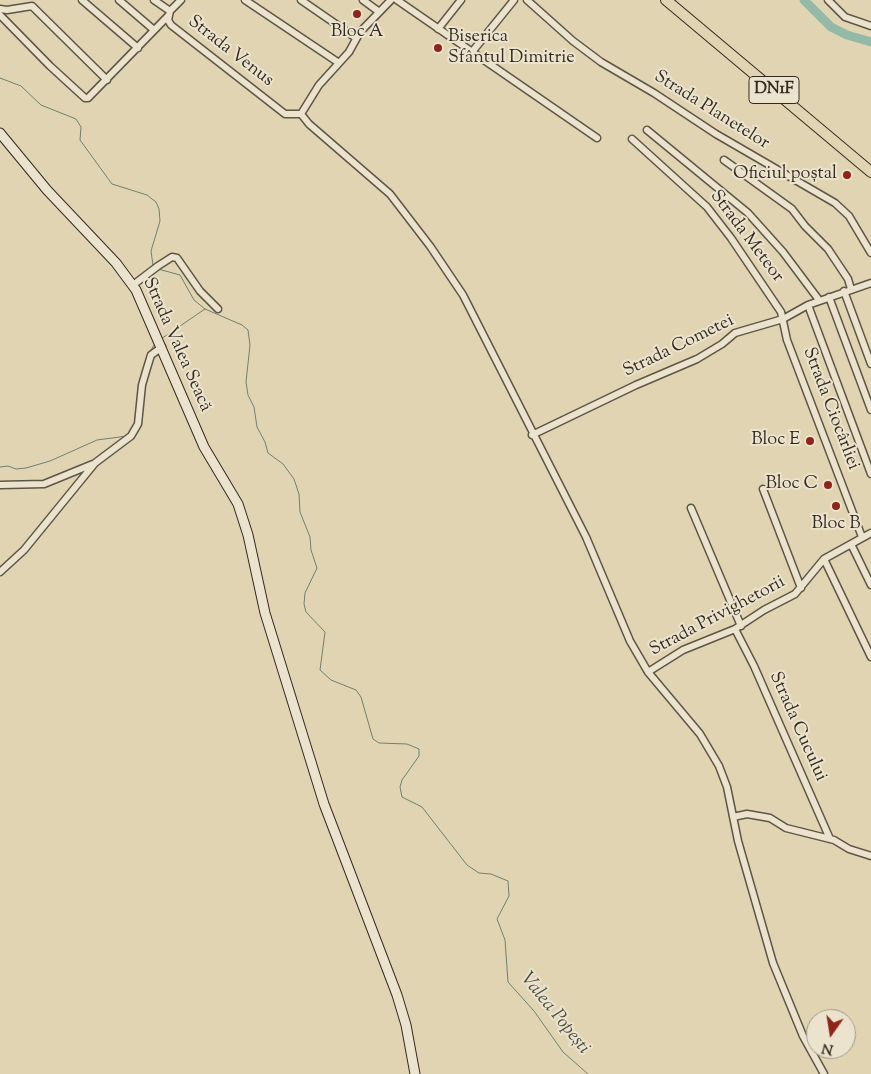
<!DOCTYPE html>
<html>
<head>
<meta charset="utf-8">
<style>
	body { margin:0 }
	#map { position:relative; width:871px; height:1074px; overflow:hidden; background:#e1d4b3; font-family:"Sorts Mill Goudy",serif }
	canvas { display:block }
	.north { position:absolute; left:806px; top:1009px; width:50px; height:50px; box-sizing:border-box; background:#ece3ce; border:1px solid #a29988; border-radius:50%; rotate:193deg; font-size:14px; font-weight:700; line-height:20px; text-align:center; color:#342b20 }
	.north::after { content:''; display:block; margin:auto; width:18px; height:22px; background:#8f2418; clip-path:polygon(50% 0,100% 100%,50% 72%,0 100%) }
</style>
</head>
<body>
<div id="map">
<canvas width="871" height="1074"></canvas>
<div class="north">N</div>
</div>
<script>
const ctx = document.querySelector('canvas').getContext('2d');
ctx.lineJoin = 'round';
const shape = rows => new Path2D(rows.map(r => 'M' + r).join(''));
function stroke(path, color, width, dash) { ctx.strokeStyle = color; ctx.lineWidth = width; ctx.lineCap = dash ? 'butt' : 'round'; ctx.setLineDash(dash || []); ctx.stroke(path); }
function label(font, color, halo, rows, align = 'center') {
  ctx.font = font + ' "Sorts Mill Goudy",serif'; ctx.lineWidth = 4; ctx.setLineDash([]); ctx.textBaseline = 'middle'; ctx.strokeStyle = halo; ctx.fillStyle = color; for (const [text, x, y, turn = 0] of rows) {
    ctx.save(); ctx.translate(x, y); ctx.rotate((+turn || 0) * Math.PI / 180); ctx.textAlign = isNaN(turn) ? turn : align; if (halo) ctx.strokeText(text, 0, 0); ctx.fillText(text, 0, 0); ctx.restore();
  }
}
const stream = shape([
	[0,78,21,86,41,105,76,119,81,127,80,140,112,184,147,195,156,202,159,209,160,221,151,251,153,265],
	[158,269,180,275,194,300,205,309,242,325,248,330,250,345,246,382,248,395,254,407,257,427,265,442,268,453,283,464,294,479,299,494,300,512,310,537,311,550,317,568,305,593,304,604,306,612,325,632,320,670,331,680,356,690,361,697,373,739,379,743,407,744,419,749,419,756,402,780,400,787,402,797,422,807,467,865,479,873,491,874,508,881,509,896,497,919,505,940,508,982,534,1011,563,1052,588,1074],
	[161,339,205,309],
	[150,352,154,345],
	[135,418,138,394],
	[0,467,8,466,16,469,26,468,50,461,97,440,127,436]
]);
const river = shape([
	[804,0,831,27,847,35,871,42]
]);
const street = shape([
	[82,0,138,48],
	[119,0,154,30],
	[154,0,170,11],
	[245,0,339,63],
	[301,0,356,38],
	[363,0,378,11],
	[397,0,597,138],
	[527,0,573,41,601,62,654,93,716,134,835,203,849,216,871,253],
	[828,0,845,17,871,26],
	[0,9,7,10,32,6,107,80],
	[170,11,168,20,171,25,285,114,301,114],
	[170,11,181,0],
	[0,15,50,66,85,98,88,98,169,15],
	[438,29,461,0],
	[472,52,514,0],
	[301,114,309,124,390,194,430,246,463,295,586,537,630,641,648,672,700,734,719,766,727,787,738,841,773,963,803,1036,824,1074],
	[301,114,319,85,349,52,360,32,391,0],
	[647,130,748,213,783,252,819,300],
	[632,139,707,207,731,238,781,312,787,340,862,537],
	[724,160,792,209,805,226,828,249,848,279,851,289],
	[133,285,158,266,172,257,177,258,200,291,218,309],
	[844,291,871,364],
	[829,297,871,410],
	[808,305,871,474],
	[532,435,636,385,697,359,722,344,735,333,783,319,808,305,871,283],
	[0,485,44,484,93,464],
	[763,489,801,588],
	[691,508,741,626],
	[851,544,871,585],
	[824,559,871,657],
	[0,572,24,550,95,463,131,436,138,424,142,385,147,368,151,355,162,347],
	[735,629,754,666,830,839],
	[648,672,683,650,735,629,764,610,795,594,824,559,871,533],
	[733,817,747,814,770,818,786,828,834,840,849,849,871,856]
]);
const secondary = shape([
	[0,133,47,190,116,263,136,290,204,447,238,504,248,535,265,613,324,804,397,995,406,1025,415,1074]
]);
const primary = shape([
	[666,0,871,172]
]);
const markers = [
	[357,14,5,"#8f2418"],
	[438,48,5,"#8f2418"],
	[847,175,5,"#8f2418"],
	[810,441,5,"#8f2418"],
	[828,485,5,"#8f2418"],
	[836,506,5,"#8f2418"]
];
const shields = [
	[774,90,50]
];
const shieldNames = [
	["DN1F",774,90]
];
const poiNames = [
	["Bloc A",357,33,"center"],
	["Biserica",448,38,"left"],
	["Sfântul Dimitrie",448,59,"left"],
	["Oficiul poștal",837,175],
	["Bloc E",800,441],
	["Bloc C",818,485],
	["Bloc B",836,525,"center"]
];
const streetNames = [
	["Strada Venus",230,52,38],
	["Strada Planetelor",711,111,32],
	["Strada Meteor",746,237,53],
	["Strada Valea Seacă",176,345,66],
	["Strada Cometei",679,347,-26],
	["Strada Ciocârliei",830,409,69],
	["Strada Privighetorii",718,617,-28],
	["Strada Cucului",797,727,66]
];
const waterNames = [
	["Valea Popești",554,1014,51]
];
stroke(stream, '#6e8071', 1);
stroke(river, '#95b9a7', 9);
stroke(street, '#5f5545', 9);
stroke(secondary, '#342b20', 11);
stroke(primary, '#342b20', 12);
stroke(street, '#ece3ce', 6);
stroke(secondary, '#ece3ce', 9);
stroke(primary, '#e1d4b3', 10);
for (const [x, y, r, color] of markers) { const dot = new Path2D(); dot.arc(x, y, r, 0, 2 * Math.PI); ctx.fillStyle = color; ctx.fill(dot); stroke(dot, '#ece3ce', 2); }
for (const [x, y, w] of shields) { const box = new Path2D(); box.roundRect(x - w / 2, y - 13.5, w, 27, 4); ctx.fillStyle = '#ece3ce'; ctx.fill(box); stroke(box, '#342b20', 1); }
label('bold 16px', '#342b20', null, shieldNames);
label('18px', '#342b20', '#ece3ce', poiNames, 'right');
label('18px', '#342b20', '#ece3ce', streetNames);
label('italic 19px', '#4c4e42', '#ece3ce', waterNames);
</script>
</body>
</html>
